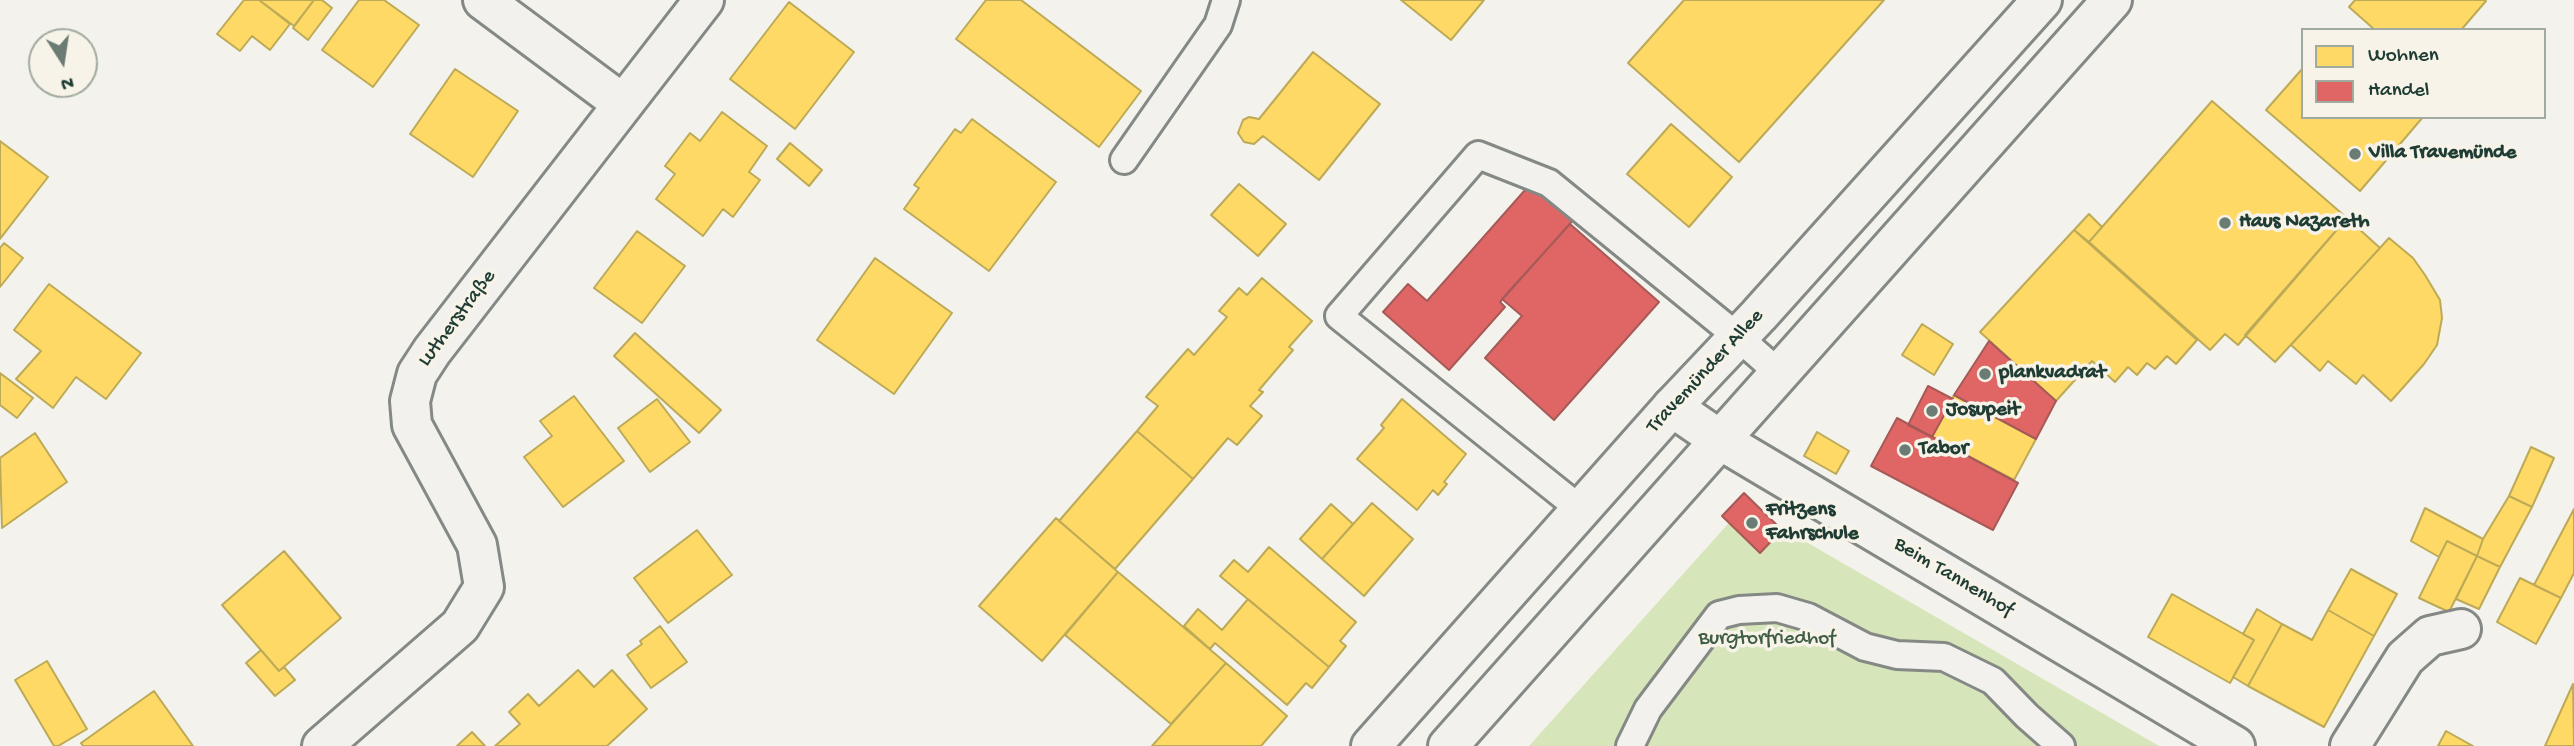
<!DOCTYPE html>
<html>
<head>
<meta charset="utf-8">
<style>
	body { margin:0 }
	#map { position:relative; width:2574px; height:746px; overflow:hidden; background:#f4f2ec; font-family:"Gochi Hand",sans-serif }
	canvas { display:block }
	.legend { position:absolute; left:2301px; top:28px; width:245px; height:91px; box-sizing:border-box; background:#f7f3e8; border:2px solid #a1aaa0; margin:0; padding:9px 12px; list-style:none; font-size:21px; color:#1f3d34 }
	.legend li { display:flex; align-items:center; gap:14px; height:35px }
	.legend b { width:35px; border:2px solid #a1aaa0 }
	.north { position:absolute; left:28px; top:28px; width:70px; height:70px; box-sizing:border-box; background:#f7f3e8; border:2px solid #a1aaa0; border-radius:50%; rotate:168deg; font-size:19px; font-weight:700; line-height:28px; text-align:center; color:#1f3d34 }
	.north::after { content:''; display:block; margin:auto; width:24px; height:32px; background:#6a7c74; clip-path:polygon(50% 0,100% 100%,50% 72%,0 100%) }
</style>
</head>
<body>
<div id="map">
<canvas width="2574" height="746"></canvas>
<ul class="legend">
<li><b style="height:19px;background:#ffd966"></b>Wohnen</li>
<li><b style="height:19px;background:#e06666"></b>Handel</li>
</ul>
<div class="north">N</div>
</div>
<script>
const context = document.querySelector('canvas').getContext('2d');
context.lineJoin = 'round';
function fill(path, color) {
  context.fillStyle = color;
  context.fill(path, 'evenodd');
}
function trace(path, color, width, dash) {
  context.strokeStyle = color;
  context.lineWidth = width;
  context.lineCap = dash ? 'butt' : 'round';
  context.setLineDash(dash || []);
  context.stroke(path);
}
function drawText(font, color, halo, rows, align = 'center') {
  context.font = font + ' "Gochi Hand",sans-serif';
  context.lineWidth = 7;
  context.setLineDash([]);
  context.textBaseline = 'middle';
  context.strokeStyle = halo;
  context.fillStyle = color;
  for (const [text, x, y, turn = 0] of rows) {
    context.save();
    context.translate(x, y);
    context.rotate((+turn || 0) * Math.PI / 180);
    context.textAlign = isNaN(turn) ? turn : align;
    if (halo) context.strokeText(text, 0, 0);
    context.fillText(text, 0, 0);
    context.restore();
  }
}
const green = new Path2D(`
	M 1744,506 L 2159,746 L 1529,746 Z`);
const homes = new Path2D(`
	M 244,0 L 259,0 L 290,24 L 270,50 L 252,36 L 240,51 L 217,34 Z
	M 259,0 L 314,0 L 294,26 Z
	M 314,0 L 322,0 L 332,8 L 308,40 L 293,28 Z
	M 359,0 L 384,0 L 419,25 L 373,87 L 322,50 Z
	M 986,0 L 1021,0 L 1141,91 L 1099,147 L 956,39 Z
	M 1401,0 L 1484,0 L 1451,40 Z
	M 1684,0 L 1884,0 L 1739,162 L 1628,63 Z
	M 2355,0 L 2485,0 L 2486,1 L 2461,30 L 2375,30 L 2349,7 Z
	M 789,2 L 854,52 L 795,129 L 730,79 Z
	M 1313,52 L 1380,104 L 1319,180 L 1263,136 L 1254,144 L 1244,142 L 1238,133 L 1243,120 L 1249,117 L 1259,119 Z
	M 2303,68 L 2303,117 L 2423,117 L 2360,191 L 2266,110 Z
	M 455,69 L 518,111 L 473,177 L 410,134 Z
	M 2212,101 L 2347,218 L 2238,345 L 2225,334 L 2210,350 L 2089,242 Z
	M 722,112 L 767,146 L 749,172 L 760,180 L 733,217 L 723,209 L 703,236 L 656,199 L 675,174 L 665,166 L 690,133 L 700,141 Z
	M 972,119 L 1056,182 L 989,271 L 904,209 L 919,188 L 914,185 L 955,129 L 961,133 Z
	M 1671,124 L 1732,177 L 1689,227 L 1627,174 Z
	M 0,141 L 48,177 L 0,239 Z
	M 790,143 L 822,170 L 809,186 L 777,159 Z
	M 1239,184 L 1286,224 L 1258,256 L 1211,215 Z
	M 2089,214 L 2102,227 L 2089,242 L 2074,230 Z
	M 2347,218 L 2380,248 L 2275,362 L 2245,335 Z
	M 2074,230 L 2197,340 L 2176,364 L 2167,356 L 2155,369 L 2147,363 L 2137,375 L 2128,367 L 2115,382 L 2092,361 L 2056,401 L 1980,332 Z
	M 637,231 L 685,266 L 642,323 L 594,288 Z
	M 2389,238 L 2413,258 L 2425,275 L 2440,300 L 2442,318 L 2437,345 L 2424,364 L 2391,401 L 2363,375 L 2356,384 L 2328,361 L 2320,371 L 2291,345 Z
	M 4,243 L 23,258 L 0,287 L 0,248 Z
	M 875,258 L 952,313 L 894,394 L 817,340 Z
	M 1262,278 L 1312,321 L 1289,347 L 1293,350 L 1259,390 L 1263,392 L 1250,406 L 1262,416 L 1237,445 L 1228,438 L 1193,479 L 1137,431 L 1158,406 L 1146,397 L 1188,349 L 1194,355 L 1227,317 L 1219,311 L 1239,288 L 1247,295 Z
	M 49,284 L 141,353 L 106,399 L 76,377 L 53,408 L 16,379 L 41,351 L 14,330 Z
	M 1922,324 L 1953,344 L 1934,375 L 1902,355 Z
	M 635,333 L 721,410 L 699,433 L 614,356 Z
	M 0,373 L 33,398 L 17,418 L 0,405 Z
	M 1954,395 L 2036,439 L 2014,480 L 1932,437 Z
	M 574,396 L 624,461 L 563,507 L 524,457 L 552,436 L 540,421 Z
	M 657,399 L 690,442 L 650,472 L 618,428 Z
	M 1402,399 L 1466,454 L 1444,482 L 1447,484 L 1438,495 L 1433,490 L 1417,510 L 1357,459 L 1384,428 L 1381,425 Z
	M 1137,431 L 1193,479 L 1115,569 L 1059,521 Z
	M 1817,432 L 1849,451 L 1836,474 L 1804,456 Z
	M 35,433 L 67,482 L 2,528 L 0,458 Z
	M 2531,447 L 2554,458 L 2532,507 L 2509,496 Z
	M 2509,496 L 2532,507 L 2500,567 L 2477,556 L 2483,539 Z
	M 1372,503 L 1413,539 L 1364,596 L 1322,559 Z
	M 1331,504 L 1353,524 L 1322,559 L 1300,539 Z
	M 2425,508 L 2483,539 L 2477,556 L 2447,541 L 2439,557 L 2411,541 Z
	M 2574,509 L 2574,573 L 2561,598 L 2534,585 Z
	M 1056,518 L 1118,572 L 1042,661 L 979,606 Z
	M 697,530 L 732,575 L 668,623 L 634,578 Z
	M 2447,541 L 2477,556 L 2449,612 L 2419,598 Z
	M 1269,547 L 1356,622 L 1340,641 L 1346,646 L 1329,667 L 1220,576 L 1234,560 L 1248,572 Z
	M 284,551 L 341,618 L 279,671 L 222,605 Z
	M 2477,556 L 2500,567 L 2479,609 L 2456,599 Z
	M 2351,569 L 2397,594 L 2374,636 L 2328,610 Z
	M 1118,572 L 1226,663 L 1171,724 L 1065,635 Z
	M 2520,578 L 2561,598 L 2536,644 L 2497,622 Z
	M 2172,594 L 2254,640 L 2230,683 L 2148,637 Z
	M 1248,599 L 1329,667 L 1312,688 L 1306,683 L 1287,705 L 1215,643 L 1210,649 L 1184,626 L 1198,609 L 1222,630 Z
	M 2257,609 L 2282,624 L 2248,686 L 2233,677 L 2254,640 L 2243,634 Z
	M 2328,610 L 2374,636 L 2324,727 L 2248,686 L 2282,624 L 2312,640 Z
	M 660,626 L 687,662 L 651,688 L 627,655 L 642,644 L 640,641 Z
	M 261,650 L 279,671 L 284,667 L 295,680 L 275,696 L 246,663 Z
	M 47,661 L 87,729 L 58,746 L 54,746 L 15,680 Z
	M 1226,663 L 1287,716 L 1261,746 L 1152,746 Z
	M 578,670 L 594,687 L 612,670 L 647,709 L 607,746 L 495,746 L 520,724 L 509,712 L 528,694 L 539,706 Z
	M 2573,684 L 2574,746 L 2545,746 Z
	M 154,691 L 193,746 L 83,746 L 81,743 Z
	M 2446,731 L 2473,746 L 2438,746 Z
	M 472,732 L 485,746 L 457,746 Z`);
const shops = new Path2D(`
	M 1533,181 L 1575,218 L 1500,302 L 1505,307 L 1449,370 L 1383,312 L 1408,284 L 1427,301 Z
	M 1570,224 L 1659,302 L 1554,420 L 1485,358 L 1522,316 L 1502,299 Z
	M 1989,341 L 2056,401 L 2036,439 L 1954,395 Z
	M 1928,386 L 1953,399 L 1932,437 L 1908,425 Z
	M 1897,418 L 2018,483 L 1993,530 L 1871,466 Z
	M 1744,493 L 1782,530 L 1760,553 L 1722,516 Z`);
const service = new Path2D(`
	M 1124,160 L 1218,25 L 1226,0
	M 1580,509 L 1339,316 L 1478,155 L 1549,183 L 1738,337 L 1780,374
	M 1630,746 L 1648,709 L 1719,615 L 1739,610 L 1777,608 L 1808,617 L 1865,647 L 1897,655 L 1944,657 L 1993,681 L 2027,716 L 2061,746`);
const minor = new Path2D(`
	M 483,0 L 623,104
	M 1672,407 L 1720,440 L 2235,746
	M 322,746 L 460,626 L 484,587 L 477,545 L 412,425 L 410,401 L 417,374 L 432,351 L 704,0
	M 2350,746 L 2405,658 L 2430,636 L 2461,629`);
const secondary = new Path2D(`
	M 1672,407 L 1759,315 L 2042,0
	M 1720,440 L 2112,0`);
const trunk = new Path2D(`
	M 1371,746 L 1672,407
	M 1448,746 L 1720,440`);
const markers = [
	[2355,154,7,"#6a7c74"],
	[2225,223,7,"#6a7c74"],
	[1985,374,7,"#6a7c74"],
	[1932,411,7,"#6a7c74"],
	[1905,450,7,"#6a7c74"],
	[1752,523,7,"#6a7c74"]
];
const poiNames = [
	["Villa Travemünde",2369,154],
	["Haus Nazareth",2239,223],
	["plankvadrat",1999,374],
	["Josupeit",1946,411],
	["Tabor",1919,450],
	["Fritzens",1766,511],
	["Fahrschule",1766,535]
];
const streetNames = [
	["Lutherstraße",458,319,-53],
	["Travemünder Allee",1706,372,-47],
	["Beim Tannenhof",1953,578,31]
];
const parkNames = [
	["Burgtorfriedhof",1767,640]
];
fill(green, '#d7e5ba');
fill(homes, '#ffd966');
trace(homes, '#bcaa57', 2);
fill(shops, '#e06666');
trace(shops, '#a65a57', 2);
trace(service, '#848985', 32);
trace(minor, '#848985', 44);
trace(secondary, '#848985', 44);
trace(trunk, '#848985', 44);
trace(service, '#f2f1ed', 26);
trace(minor, '#f2f1ed', 38);
trace(secondary, '#f2f1ed', 38);
trace(trunk, '#f2f1ed', 38);
for (const [x, y, r, color] of markers) {
  const dot = new Path2D();
  dot.arc(x, y, r, 0, 2 * Math.PI);
  context.fillStyle = color;
  context.fill(dot);
  trace(dot, '#f7f3e8', 2.5);
}
drawText('bold 21px', '#1f3d34', '#f7f3e8', poiNames, 'left');
drawText('21px', '#1f3d34', '#f7f3e8', streetNames);
drawText('21px', '#3f5c47', '#f7f3e8', parkNames);
</script>
</body>
</html>
